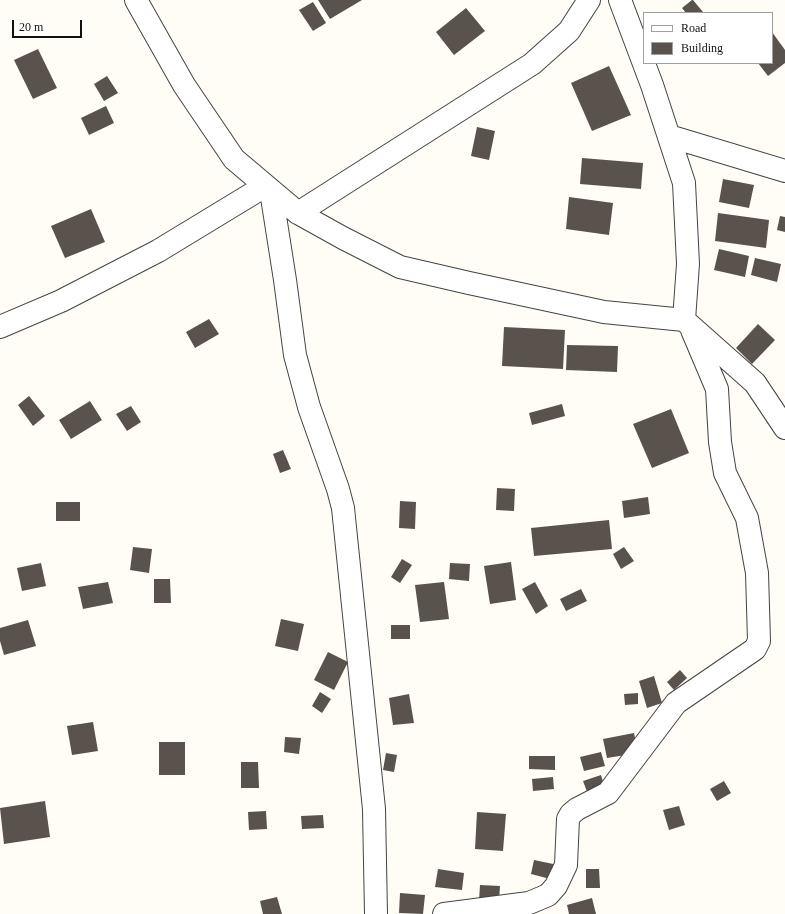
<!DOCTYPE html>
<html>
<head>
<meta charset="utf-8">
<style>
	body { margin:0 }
	#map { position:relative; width:785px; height:914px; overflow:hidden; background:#fffdf5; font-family:"Times New Roman",serif }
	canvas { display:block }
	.legend { position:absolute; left:643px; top:12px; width:130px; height:52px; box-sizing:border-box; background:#fff; border:1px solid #a0a0a0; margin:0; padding:5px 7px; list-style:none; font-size:12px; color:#111 }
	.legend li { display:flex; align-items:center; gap:8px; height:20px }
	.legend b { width:20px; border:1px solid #a0a0a0 }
	.scale { position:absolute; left:12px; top:20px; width:70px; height:18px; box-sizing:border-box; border:2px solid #111; border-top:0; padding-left:5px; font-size:12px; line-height:14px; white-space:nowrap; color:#111; -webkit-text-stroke:3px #fff; paint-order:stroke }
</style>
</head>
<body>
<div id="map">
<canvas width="785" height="914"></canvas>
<ul class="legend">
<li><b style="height:5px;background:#fff"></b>Road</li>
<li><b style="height:11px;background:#5a524d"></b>Building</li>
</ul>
<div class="scale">20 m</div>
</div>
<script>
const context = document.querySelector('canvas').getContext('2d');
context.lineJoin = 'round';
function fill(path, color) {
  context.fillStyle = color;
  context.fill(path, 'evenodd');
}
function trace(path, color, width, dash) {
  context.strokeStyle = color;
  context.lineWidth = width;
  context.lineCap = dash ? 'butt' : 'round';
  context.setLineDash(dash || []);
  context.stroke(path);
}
const building = new Path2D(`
	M 318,0 L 362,0 L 330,19 Z
	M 692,0 L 693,0 L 703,12 L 701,13 L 686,13 L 682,8 Z
	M 313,2 L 326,23 L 313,31 L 299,10 Z
	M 466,8 L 485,31 L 454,55 L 436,32 Z
	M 772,32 L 785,50 L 785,63 L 768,76 L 758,63 L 772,63 Z
	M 38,49 L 57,88 L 33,99 L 14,60 Z
	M 609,66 L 631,115 L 592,131 L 571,83 Z
	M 107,76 L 118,93 L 104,101 L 94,84 Z
	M 106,106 L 114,123 L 89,135 L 81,118 Z
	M 477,127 L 495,131 L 489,160 L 471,156 Z
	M 582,158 L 643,163 L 641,189 L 580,184 Z
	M 723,179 L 754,185 L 749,208 L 719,202 Z
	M 569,197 L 613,203 L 609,235 L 566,229 Z
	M 91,209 L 105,242 L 65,258 L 51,226 Z
	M 718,213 L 769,220 L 766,248 L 715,241 Z
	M 780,216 L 785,217 L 785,232 L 777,230 Z
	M 719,249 L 749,256 L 745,277 L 714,270 Z
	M 755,258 L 781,264 L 777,282 L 751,275 Z
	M 209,319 L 219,334 L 195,348 L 186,332 Z
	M 758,324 L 775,340 L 752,364 L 736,348 Z
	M 504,327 L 565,330 L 563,369 L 502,366 Z
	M 567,345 L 618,346 L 617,372 L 566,370 Z
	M 29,396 L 45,416 L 33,426 L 18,405 Z
	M 90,401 L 102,420 L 71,439 L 59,420 Z
	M 562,404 L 565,416 L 532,425 L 529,413 Z
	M 131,406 L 141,422 L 127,431 L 116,414 Z
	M 671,409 L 689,453 L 652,468 L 633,424 Z
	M 283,450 L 291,469 L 280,473 L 273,454 Z
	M 497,488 L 515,489 L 514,511 L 496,510 Z
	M 648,497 L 650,514 L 624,518 L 622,501 Z
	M 400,501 L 416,502 L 415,529 L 399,528 Z
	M 56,502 L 80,502 L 80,521 L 56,521 Z
	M 609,520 L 612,549 L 534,556 L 531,528 Z
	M 133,547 L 152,549 L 149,573 L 130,570 Z
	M 624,547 L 634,561 L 621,569 L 613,554 Z
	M 402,559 L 412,565 L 400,583 L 391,577 Z
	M 511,562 L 516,600 L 490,604 L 484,566 Z
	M 41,563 L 46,586 L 22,591 L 17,568 Z
	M 450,563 L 470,564 L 469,581 L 449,579 Z
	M 154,579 L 170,579 L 171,603 L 154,603 Z
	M 108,582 L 113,603 L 83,609 L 78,587 Z
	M 444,582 L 449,619 L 420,622 L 415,585 Z
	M 535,582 L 548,606 L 536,614 L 522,589 Z
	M 581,589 L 587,601 L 566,611 L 560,599 Z
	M 281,619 L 304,624 L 298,651 L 275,646 Z
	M 28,620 L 36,646 L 4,655 L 0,641 L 0,628 Z
	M 391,625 L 410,625 L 410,639 L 391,639 Z
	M 328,652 L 348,662 L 334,690 L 314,680 Z
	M 680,670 L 687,678 L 674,690 L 667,682 Z
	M 654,676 L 662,703 L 647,708 L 639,681 Z
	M 320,692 L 331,699 L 322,713 L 312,706 Z
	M 638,693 L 638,704 L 625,705 L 624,694 Z
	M 409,694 L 414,723 L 393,725 L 389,698 Z
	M 93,722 L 98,751 L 72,755 L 67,726 Z
	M 634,733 L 638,753 L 607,758 L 603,739 Z
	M 285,737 L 301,738 L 299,754 L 284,752 Z
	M 159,742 L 185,742 L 185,775 L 159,775 Z
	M 601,752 L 605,766 L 584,771 L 580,757 Z
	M 386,753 L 397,755 L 394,772 L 383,770 Z
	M 529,756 L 555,756 L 555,770 L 529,769 Z
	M 241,762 L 258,762 L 259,788 L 241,788 Z
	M 601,775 L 606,792 L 589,797 L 583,781 Z
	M 553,777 L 554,789 L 533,791 L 532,779 Z
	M 724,781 L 731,793 L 717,801 L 710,789 Z
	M 45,801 L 50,837 L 4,844 L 0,808 Z
	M 679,806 L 685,825 L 669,830 L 663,810 Z
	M 266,811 L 267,829 L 249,830 L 248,812 Z
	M 477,812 L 506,814 L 503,851 L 475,849 Z
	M 323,815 L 324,828 L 302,829 L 301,816 Z
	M 534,860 L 558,865 L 554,880 L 531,874 Z
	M 438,869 L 464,873 L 462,890 L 435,887 Z
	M 586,869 L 599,869 L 600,888 L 586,888 Z
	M 480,885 L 500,886 L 499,901 L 479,901 Z
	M 400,893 L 425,895 L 423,914 L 399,913 Z
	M 277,897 L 282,914 L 263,914 L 260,901 Z
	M 592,898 L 596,914 L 569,914 L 567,905 Z`);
const minor = new Path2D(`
	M 136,0 L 184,85 L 234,159 L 298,213 L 343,238 L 400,267 L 469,283 L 604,312 L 684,320 L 755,383 L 785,428
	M 620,0 L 652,85 L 684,183 L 688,264 L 684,320
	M 669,136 L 785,171
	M 271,191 L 285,280 L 295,355 L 309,407 L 338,489 L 343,508 L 374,809 L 376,914
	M 298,213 L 532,64 L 569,31 L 589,0
	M 0,327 L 61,301 L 158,251 L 265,186
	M 444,914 L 529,903 L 548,895 L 556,886 L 566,865 L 568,819 L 571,814 L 577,809 L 608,793 L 676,703 L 755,649 L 759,641 L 757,573 L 747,518 L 725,473 L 720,442 L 717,389 L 692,330`);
fill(building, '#5a524d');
trace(minor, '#444', 24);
trace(minor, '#fff', 22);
</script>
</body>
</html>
